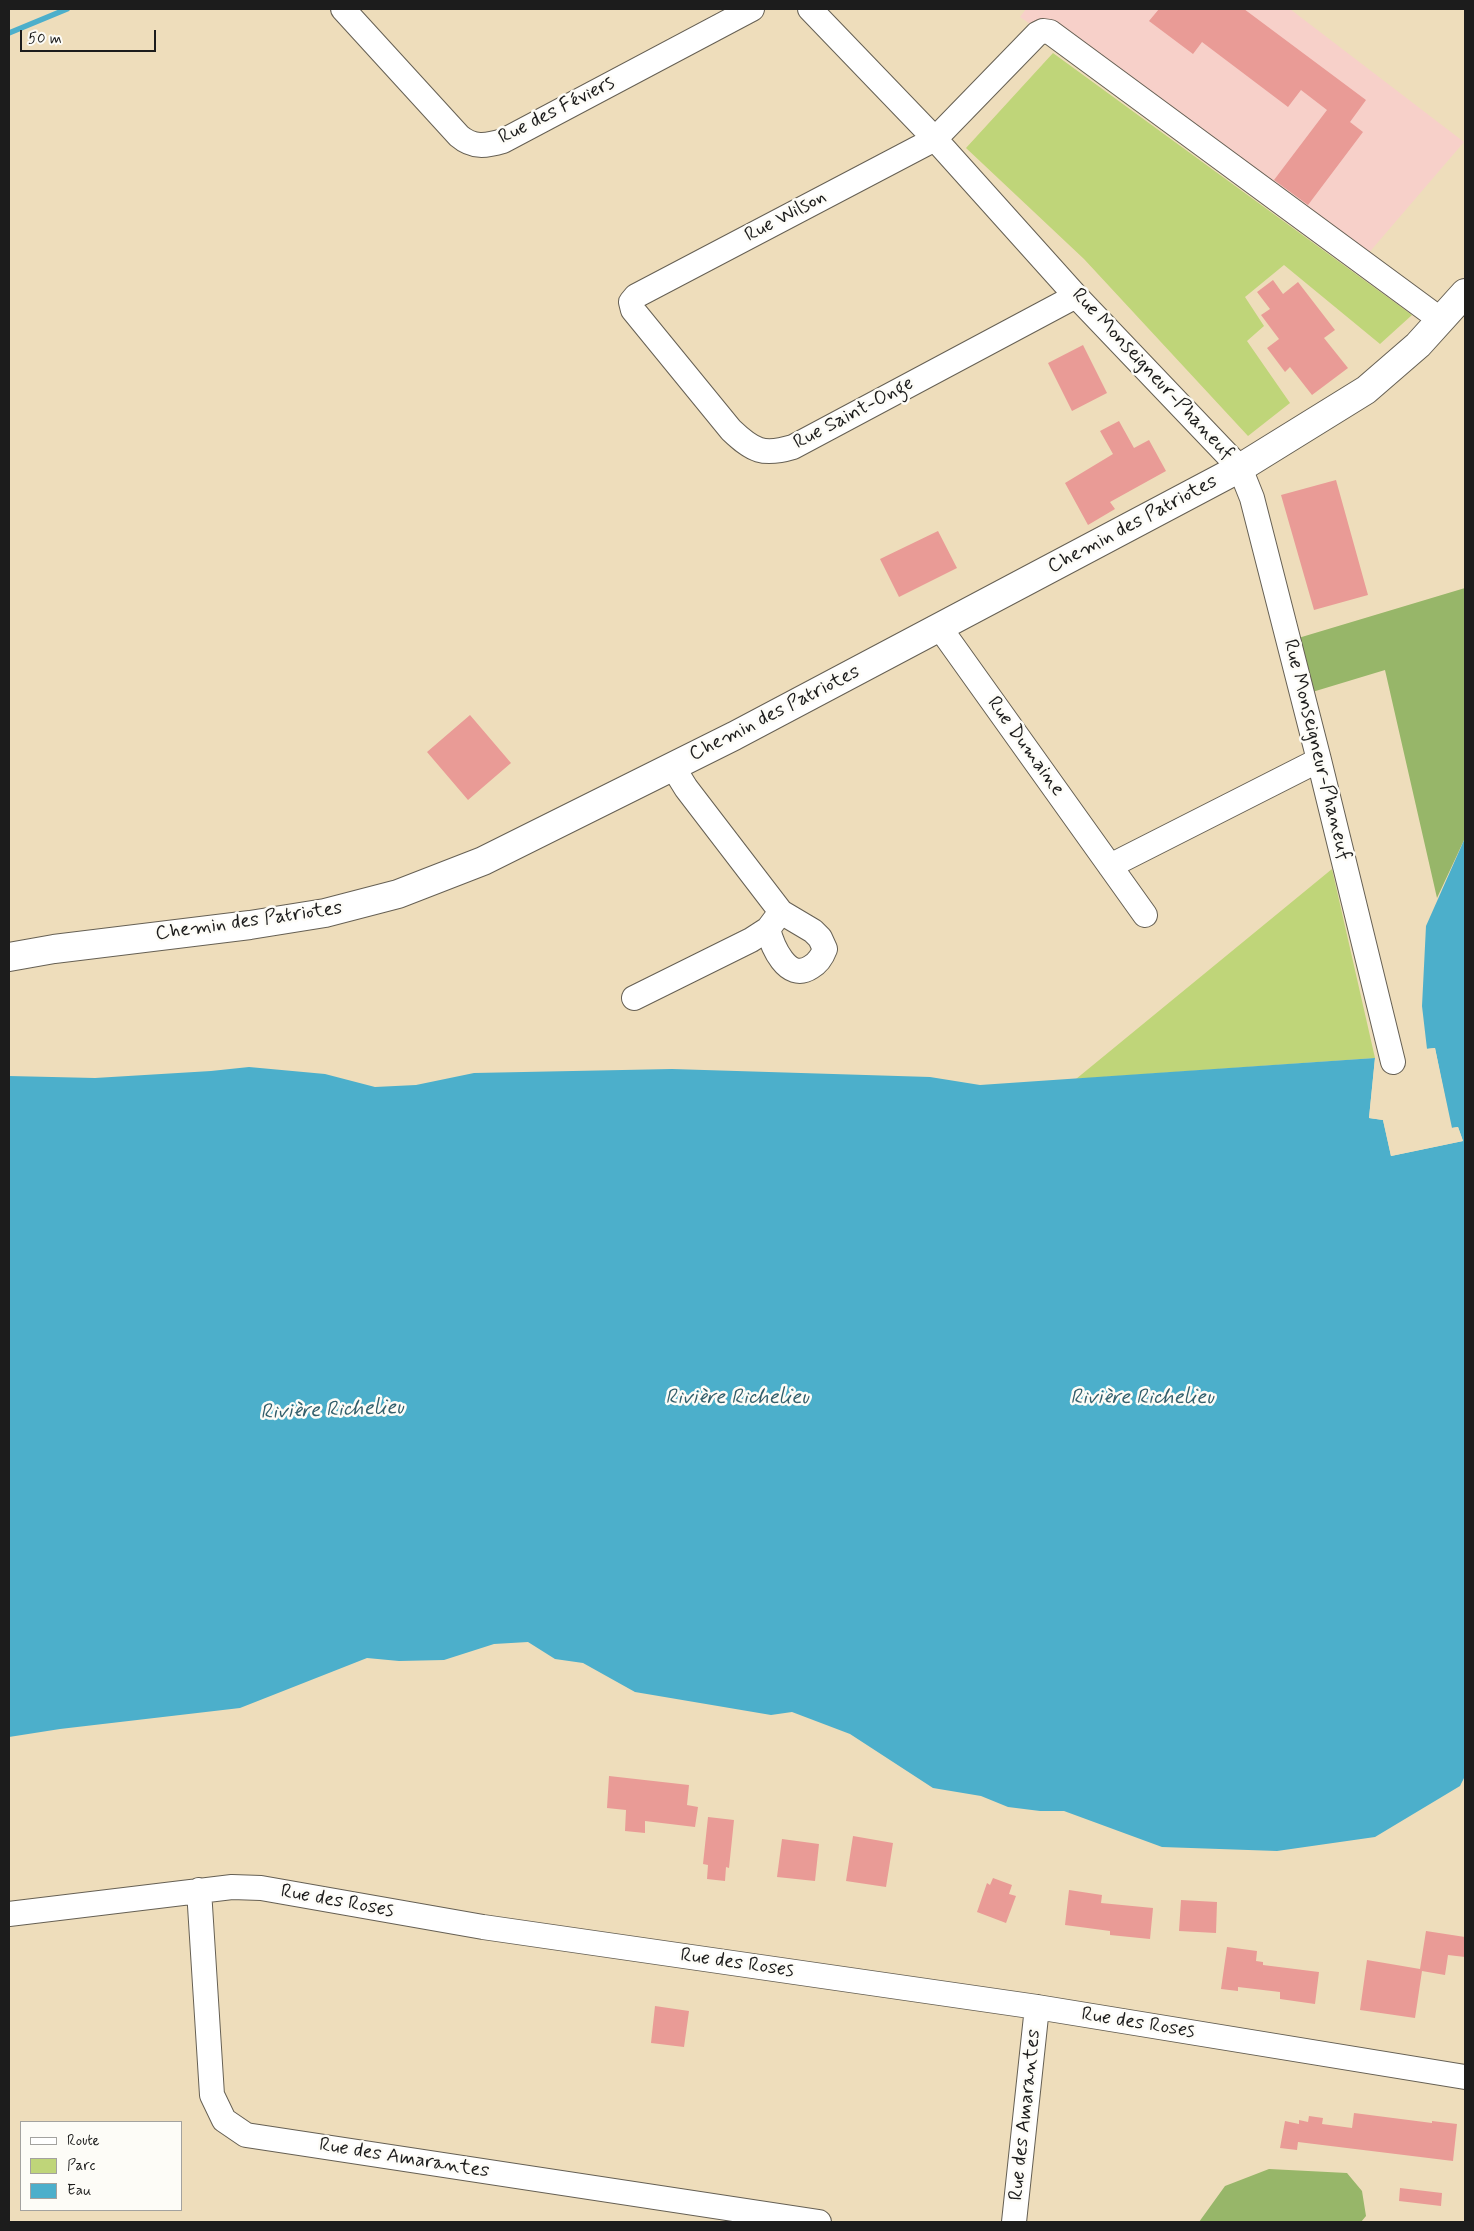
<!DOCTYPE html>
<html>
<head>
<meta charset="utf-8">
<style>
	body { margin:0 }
	#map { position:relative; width:1474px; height:2231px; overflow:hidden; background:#edb; font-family:Mynerve,sans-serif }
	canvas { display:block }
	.frame { position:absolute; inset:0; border:10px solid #1c1c1c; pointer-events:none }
	.legend { position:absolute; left:20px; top:2121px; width:162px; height:90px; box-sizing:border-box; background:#fdfcf7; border:1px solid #a3a29f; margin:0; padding:6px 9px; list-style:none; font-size:15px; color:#1c1c1c }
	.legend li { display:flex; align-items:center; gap:10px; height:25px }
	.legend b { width:25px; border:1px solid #a3a29f }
	.scale { position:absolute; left:20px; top:30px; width:136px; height:22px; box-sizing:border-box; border:2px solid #1c1c1c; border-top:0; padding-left:6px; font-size:15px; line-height:18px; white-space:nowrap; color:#1c1c1c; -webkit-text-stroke:4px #fdfcf7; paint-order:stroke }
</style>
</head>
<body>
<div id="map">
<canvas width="1474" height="2231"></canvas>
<div class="frame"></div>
<ul class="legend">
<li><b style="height:6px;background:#fff"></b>Route</li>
<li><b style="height:14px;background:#bfd579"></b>Parc</li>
<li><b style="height:14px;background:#4cafcb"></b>Eau</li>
</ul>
<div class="scale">50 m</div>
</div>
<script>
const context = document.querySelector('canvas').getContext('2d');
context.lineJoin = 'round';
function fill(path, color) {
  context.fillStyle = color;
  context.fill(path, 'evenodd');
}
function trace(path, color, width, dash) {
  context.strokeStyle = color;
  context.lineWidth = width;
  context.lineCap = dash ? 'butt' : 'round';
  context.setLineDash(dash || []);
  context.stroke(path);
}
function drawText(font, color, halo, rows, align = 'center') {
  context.font = font + ' Mynerve,sans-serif';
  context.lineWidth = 5;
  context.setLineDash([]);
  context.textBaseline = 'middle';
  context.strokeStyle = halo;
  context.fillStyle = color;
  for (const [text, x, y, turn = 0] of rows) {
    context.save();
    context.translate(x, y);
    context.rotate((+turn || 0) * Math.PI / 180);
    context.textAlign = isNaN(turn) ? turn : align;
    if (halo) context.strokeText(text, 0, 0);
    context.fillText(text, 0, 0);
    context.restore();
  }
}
const built = new Path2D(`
	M 1026,9 L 1290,9 L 1464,142 L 1367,255 L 1020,17 Z`);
const green = new Path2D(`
	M 1053,53 L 1412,315 L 1380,344 L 1284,265 L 1245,297 L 1264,326 L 1247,341 L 1290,403 L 1248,436 L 1084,259 L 966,148 Z
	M 1332,869 L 1375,1058 L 1076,1079 Z`);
const forest = new Path2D(`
	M 1465,588 L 1465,838 L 1437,898 L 1385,670 L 1309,693 L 1295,639 Z
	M 1269,2169 L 1347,2173 L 1362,2191 L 1366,2216 L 1361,2222 L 1199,2222 L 1225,2186 Z`);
const water = new Path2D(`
	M 1465,838 L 1465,1776 L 1460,1786 L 1375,1837 L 1277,1851 L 1162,1847 L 1064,1811 L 1040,1811 L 1008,1807 L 981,1796 L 933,1788 L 850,1734 L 792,1712 L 771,1715 L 635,1692 L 583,1663 L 555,1659 L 528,1642 L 494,1644 L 444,1660 L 399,1661 L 367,1658 L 240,1708 L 60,1729 L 9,1737 L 9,1076 L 95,1078 L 211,1071 L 249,1067 L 325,1074 L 375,1087 L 416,1085 L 474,1073 L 672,1069 L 930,1077 L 980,1085 L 1375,1058 L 1369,1118 L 1383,1120 L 1391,1156 L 1463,1141 L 1458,1127 L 1452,1128 L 1435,1048 L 1427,1049 L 1422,1006 L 1426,926 Z`);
const pier = new Path2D(`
	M 1435,1048 L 1451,1128 L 1458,1127 L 1463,1141 L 1391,1156 L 1383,1120 L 1369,1118 L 1375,1058 L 1377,1057 L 1372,1116 L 1386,1118 L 1393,1153 L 1460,1139 L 1456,1130 L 1449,1129 L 1433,1051 L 1427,1051 L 1425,1049 Z`);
const stream = new Path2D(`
	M 9,33 L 67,9`);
const building = new Path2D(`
	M 1159,9 L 1244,9 L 1366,100 L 1350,122 L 1363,132 L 1308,205 L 1274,180 L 1327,110 L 1301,90 L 1288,107 L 1202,42 L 1193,54 L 1149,21 Z
	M 1273,280 L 1283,294 L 1298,282 L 1335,330 L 1324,338 L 1348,368 L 1312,395 L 1290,367 L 1285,372 L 1267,348 L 1279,339 L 1261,315 L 1270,309 L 1257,292 Z
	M 1083,345 L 1107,393 L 1072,411 L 1048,363 Z
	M 1119,421 L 1134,448 L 1149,440 L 1166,471 L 1110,502 L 1115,509 L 1088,525 L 1065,483 L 1113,454 L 1100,431 Z
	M 1336,480 L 1368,595 L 1314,610 L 1281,495 Z
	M 938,531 L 957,568 L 899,597 L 880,559 Z
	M 470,715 L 511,763 L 468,800 L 427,752 Z
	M 609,1776 L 689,1785 L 687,1805 L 698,1807 L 695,1827 L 645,1821 L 645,1833 L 625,1831 L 626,1810 L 607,1808 Z
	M 708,1817 L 734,1820 L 729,1868 L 726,1867 L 725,1881 L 707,1879 L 708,1865 L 703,1864 Z
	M 853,1836 L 893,1843 L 886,1887 L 846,1881 Z
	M 782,1839 L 819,1844 L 815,1881 L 777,1877 Z
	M 993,1878 L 1012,1885 L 1009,1894 L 1016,1896 L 1006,1923 L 977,1912 L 987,1883 L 990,1885 Z
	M 1069,1890 L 1102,1895 L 1101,1903 L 1153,1908 L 1150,1939 L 1110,1935 L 1110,1931 L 1065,1925 Z
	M 1181,1900 L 1217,1902 L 1216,1933 L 1179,1931 Z
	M 1426,1931 L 1465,1937 L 1465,1957 L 1448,1955 L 1445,1975 L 1422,1971 L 1415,2018 L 1360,2010 L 1367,1960 L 1420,1969 Z
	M 1227,1947 L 1257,1951 L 1256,1961 L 1263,1962 L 1263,1965 L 1319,1972 L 1315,2004 L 1280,1999 L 1280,1992 L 1238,1987 L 1238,1991 L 1221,1989 Z
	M 655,2006 L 689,2011 L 684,2047 L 651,2043 Z
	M 1354,2113 L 1432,2123 L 1432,2121 L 1457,2124 L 1453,2161 L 1298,2142 L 1297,2150 L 1280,2148 L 1285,2121 L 1299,2124 L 1299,2120 L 1308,2122 L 1309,2116 L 1323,2118 L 1322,2124 L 1352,2128 Z
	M 1400,2188 L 1442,2193 L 1441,2206 L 1399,2201 Z`);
const minor = new Path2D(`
	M 343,9 L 459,136 C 473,148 486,146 503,141 L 752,9
	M 810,9 L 935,139 L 1076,296 L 1240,468 L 1252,498 L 1319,760 L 1393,1062
	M 1076,296 L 793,447 C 763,456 753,451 731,430 L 633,310 L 631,302 L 636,296 L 935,139 L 1037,34 L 1043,31 L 1050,32 L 1441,320
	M 940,628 L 1145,915
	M 673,767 L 686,788 L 781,912 L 813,931 L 820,938 L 825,949 C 822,957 818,963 811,967 C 787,983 772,945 768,929
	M 1110,866 L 1319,760
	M 634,998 L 751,940 L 768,929 L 777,917
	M 199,1890 L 212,2095 L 224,2120 L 246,2135 L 819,2222
	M 9,1914 L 232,1887 L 261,1888 L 483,1927 L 1037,2007 L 1465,2077
	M 1014,2222 L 1037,2007`);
const major = new Path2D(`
	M 9,957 L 54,949 L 250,925 L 325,913 L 398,894 L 483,861 L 734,736 L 1240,468 L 1366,390 L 1418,345 L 1465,293`);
const streetNames = [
	["Rue des Féviers",557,111,-27],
	["Rue Wilson",786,217,-28],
	["Rue Monseigneur-Phaneuf",1152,375,47],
	["Rue Saint-Onge",854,414,-28],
	["Chemin des Patriotes",1133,525,-28],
	["Chemin des Patriotes",775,714,-27],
	["Rue Dumaine",1025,747,54],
	["Rue Monseigneur-Phaneuf",1316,750,76],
	["Chemin des Patriotes",249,922,-8],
	["Rue des Roses",337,1902,10],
	["Rue des Roses",737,1964,8],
	["Rue des Roses",1138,2024,9],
	["Rue des Amarantes",1026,2115,-84],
	["Rue des Amarantes",404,2159,9]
];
const waterNames = [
	["Rivière Richelieu",737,1399],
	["Rivière Richelieu",1142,1399],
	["Rivière Richelieu",332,1411,-2]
];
fill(built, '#f7d0c9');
fill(green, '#bfd579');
fill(forest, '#97b669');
fill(water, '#4cafcb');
fill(pier, '#edb');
trace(stream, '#4cafcb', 5.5);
fill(building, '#e99b96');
trace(minor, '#666054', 26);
trace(major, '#666054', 30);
trace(minor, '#fff', 24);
trace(major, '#fff', 28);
drawText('20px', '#1c1c1c', '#fdfcf7', streetNames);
drawText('italic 21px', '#325e6b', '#fdfcf7', waterNames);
</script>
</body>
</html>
